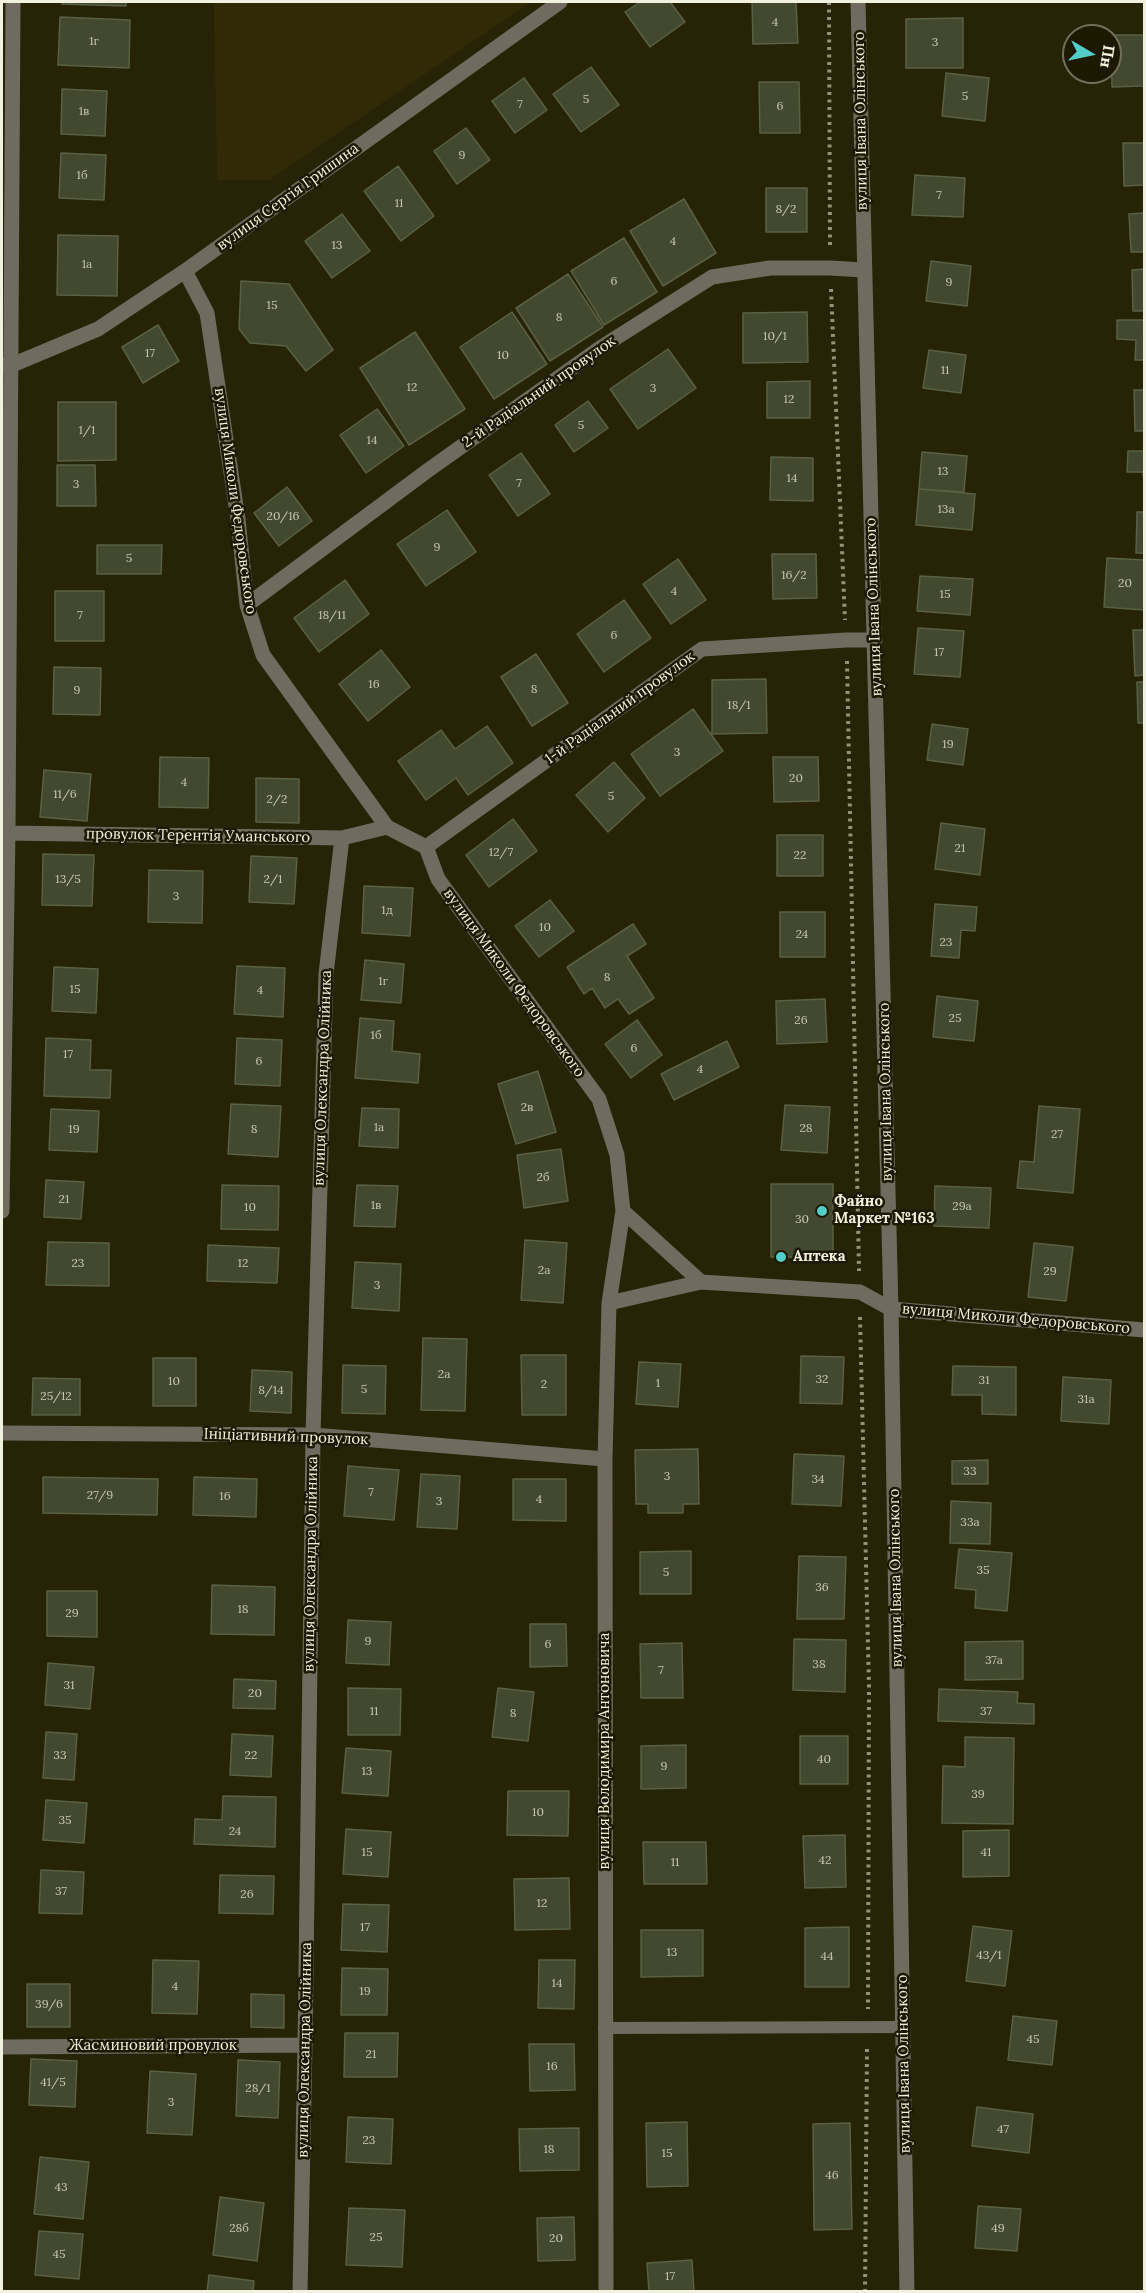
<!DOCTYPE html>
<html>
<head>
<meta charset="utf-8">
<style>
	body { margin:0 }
	#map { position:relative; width:1146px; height:2293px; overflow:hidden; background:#262307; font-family:Lora,serif }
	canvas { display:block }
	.frame { position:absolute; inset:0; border:3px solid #f2f1e0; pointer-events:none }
	.north { position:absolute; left:1062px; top:24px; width:60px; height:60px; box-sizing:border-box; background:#1d1900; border:2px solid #726f5a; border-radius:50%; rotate:99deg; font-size:16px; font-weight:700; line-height:24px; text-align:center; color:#f2f1e0 }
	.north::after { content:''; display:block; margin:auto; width:21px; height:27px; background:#53cdca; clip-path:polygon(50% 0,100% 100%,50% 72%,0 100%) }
</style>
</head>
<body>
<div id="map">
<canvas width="1146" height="2293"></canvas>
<div class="frame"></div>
<div class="north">Пн</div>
</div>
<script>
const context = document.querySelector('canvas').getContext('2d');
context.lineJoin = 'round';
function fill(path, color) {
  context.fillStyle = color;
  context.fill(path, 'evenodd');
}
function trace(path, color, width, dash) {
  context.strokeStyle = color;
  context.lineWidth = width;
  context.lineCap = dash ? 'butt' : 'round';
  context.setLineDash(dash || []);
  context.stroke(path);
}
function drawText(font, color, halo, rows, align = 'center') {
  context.font = font + ' Lora,serif';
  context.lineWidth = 5;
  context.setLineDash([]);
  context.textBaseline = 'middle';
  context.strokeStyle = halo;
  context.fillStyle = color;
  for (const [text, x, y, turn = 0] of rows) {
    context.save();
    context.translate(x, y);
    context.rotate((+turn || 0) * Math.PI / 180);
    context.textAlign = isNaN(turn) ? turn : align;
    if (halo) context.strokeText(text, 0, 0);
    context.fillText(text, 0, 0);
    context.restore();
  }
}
const built = new Path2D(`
	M 214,2 L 531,2 L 269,180 L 217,180 Z`);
const building = new Path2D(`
	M 63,2 L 126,2 L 126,6 L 62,4 Z
	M 640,2 L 670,2 L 685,22 L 650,47 L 625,12 Z
	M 752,2 L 796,2 L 798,43 L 753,44 Z
	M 60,17 L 130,20 L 129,68 L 58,65 Z
	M 963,18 L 963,68 L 906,68 L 906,19 Z
	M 1111,35 L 1144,35 L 1144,86 L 1112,87 Z
	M 591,67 L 619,105 L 581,132 L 553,94 Z
	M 946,73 L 989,78 L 985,121 L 942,116 Z
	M 524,78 L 547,110 L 515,133 L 492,101 Z
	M 759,82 L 799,82 L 800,133 L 760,133 Z
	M 62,89 L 107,91 L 105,136 L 61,134 Z
	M 466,128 L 490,160 L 457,184 L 434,151 Z
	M 1123,143 L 1144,143 L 1144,185 L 1124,186 Z
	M 61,153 L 106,155 L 104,200 L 59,198 Z
	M 398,166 L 434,216 L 401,241 L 364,191 Z
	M 915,175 L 965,178 L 963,217 L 912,215 Z
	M 766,188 L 807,188 L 807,232 L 766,232 Z
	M 684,199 L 716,253 L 663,286 L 630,231 Z
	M 1144,213 L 1144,252 L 1131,252 L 1129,214 Z
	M 342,214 L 370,251 L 332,278 L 305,241 Z
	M 58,235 L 118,236 L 117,296 L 57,295 Z
	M 624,238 L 657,292 L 604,325 L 571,271 Z
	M 931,261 L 971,266 L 967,306 L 926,301 Z
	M 1144,269 L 1144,311 L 1133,311 L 1132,270 Z
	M 568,274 L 603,327 L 550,361 L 516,308 Z
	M 241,281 L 289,284 L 333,350 L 306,371 L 286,346 L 250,343 L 239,329 Z
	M 512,312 L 547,364 L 494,399 L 460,347 Z
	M 807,312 L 808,362 L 743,363 L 743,313 Z
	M 1117,320 L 1144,320 L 1144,360 L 1135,360 L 1136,340 L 1117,339 Z
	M 158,325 L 179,361 L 143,383 L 122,347 Z
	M 415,332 L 465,409 L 409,445 L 360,368 Z
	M 668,349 L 696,388 L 638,429 L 610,389 Z
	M 929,350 L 966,355 L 961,393 L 923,388 Z
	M 810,381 L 810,418 L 767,418 L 767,382 Z
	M 1134,390 L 1144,390 L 1144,431 L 1135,431 Z
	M 588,401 L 608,428 L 574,452 L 555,425 Z
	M 58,402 L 116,402 L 116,460 L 58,461 Z
	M 377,409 L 404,446 L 366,473 L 340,435 Z
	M 1128,451 L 1144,451 L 1144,483 L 1143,472 L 1127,472 Z
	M 922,452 L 967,456 L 964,492 L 919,489 Z
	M 521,453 L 550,494 L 518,516 L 489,475 Z
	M 771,457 L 813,458 L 813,501 L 770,500 Z
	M 57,465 L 95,465 L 96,506 L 57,506 Z
	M 287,487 L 312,521 L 279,546 L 254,513 Z
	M 919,489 L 975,494 L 972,530 L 916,525 Z
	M 447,510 L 476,552 L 426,586 L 397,544 Z
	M 1137,512 L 1144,512 L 1144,553 L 1136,553 Z
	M 97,545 L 162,545 L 161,574 L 97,574 Z
	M 772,554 L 816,554 L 817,598 L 773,599 Z
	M 1107,558 L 1144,560 L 1144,610 L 1104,607 Z
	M 678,559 L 706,600 L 671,624 L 643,584 Z
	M 920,576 L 973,579 L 970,615 L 917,611 Z
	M 345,580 L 369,614 L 319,652 L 294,618 Z
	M 55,591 L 104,591 L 104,641 L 55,641 Z
	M 624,600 L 651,638 L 604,672 L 577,634 Z
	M 918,628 L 964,631 L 960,677 L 914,674 Z
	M 1133,630 L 1144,630 L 1144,675 L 1135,676 Z
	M 381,650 L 410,687 L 368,721 L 339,684 Z
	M 536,654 L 568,703 L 532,726 L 501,677 Z
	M 54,667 L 101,668 L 100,715 L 53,714 Z
	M 766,679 L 767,733 L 712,734 L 712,680 Z
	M 1137,682 L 1144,682 L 1144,723 L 1138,723 Z
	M 693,709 L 723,751 L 660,796 L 631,754 Z
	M 932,724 L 968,729 L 963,765 L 927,760 Z
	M 487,726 L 513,763 L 468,795 L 456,778 L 426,800 L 398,761 L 441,730 L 455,749 Z
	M 160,757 L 209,758 L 208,808 L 159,807 Z
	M 773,757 L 818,757 L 819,801 L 774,802 Z
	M 614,762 L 645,798 L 608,832 L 576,795 Z
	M 44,770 L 91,774 L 87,821 L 40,817 Z
	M 256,778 L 299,779 L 299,823 L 256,822 Z
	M 513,819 L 537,851 L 489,887 L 466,855 Z
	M 941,823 L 985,829 L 980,875 L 935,869 Z
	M 777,835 L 823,835 L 823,876 L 777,876 Z
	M 43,854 L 94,855 L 92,906 L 42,905 Z
	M 251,856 L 297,858 L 294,904 L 249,902 Z
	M 149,870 L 203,871 L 202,923 L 148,922 Z
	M 364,886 L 413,888 L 410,936 L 362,933 Z
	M 550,900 L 574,931 L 539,957 L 515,926 Z
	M 935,904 L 977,907 L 975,931 L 961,930 L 959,958 L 931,956 Z
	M 780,912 L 825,912 L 825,957 L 780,957 Z
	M 633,924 L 646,944 L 627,956 L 654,998 L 629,1014 L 618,999 L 605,1008 L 592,988 L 584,994 L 567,967 Z
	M 365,960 L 404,964 L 401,1003 L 361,1000 Z
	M 237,966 L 285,968 L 283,1017 L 234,1014 Z
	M 54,967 L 98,969 L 96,1013 L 52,1011 Z
	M 937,996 L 978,1001 L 974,1041 L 933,1037 Z
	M 825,999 L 827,1042 L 777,1044 L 776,1001 Z
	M 360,1018 L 394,1021 L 392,1051 L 420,1054 L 418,1083 L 355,1078 Z
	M 637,1020 L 662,1055 L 631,1078 L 605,1044 Z
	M 46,1038 L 91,1040 L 90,1070 L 111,1070 L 110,1098 L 44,1096 Z
	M 237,1038 L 282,1040 L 280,1086 L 235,1084 Z
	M 727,1041 L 739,1067 L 674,1100 L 661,1074 Z
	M 538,1071 L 556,1132 L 516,1144 L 498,1084 Z
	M 231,1104 L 281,1106 L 278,1157 L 228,1154 Z
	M 785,1105 L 830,1107 L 827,1153 L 781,1150 Z
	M 1039,1106 L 1080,1109 L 1073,1193 L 1017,1188 L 1020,1161 L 1034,1162 Z
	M 362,1108 L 399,1109 L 398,1148 L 359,1146 Z
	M 51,1109 L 99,1111 L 97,1152 L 49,1150 Z
	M 561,1149 L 568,1201 L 524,1208 L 517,1155 Z
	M 46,1180 L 84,1182 L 81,1219 L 44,1217 Z
	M 771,1184 L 833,1184 L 833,1257 L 771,1257 Z
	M 222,1185 L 279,1186 L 278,1230 L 221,1229 Z
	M 357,1185 L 398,1186 L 395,1227 L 354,1226 Z
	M 935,1186 L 991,1188 L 989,1228 L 934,1226 Z
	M 525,1240 L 567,1243 L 563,1303 L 521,1300 Z
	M 48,1242 L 109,1243 L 109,1286 L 46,1285 Z
	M 1034,1243 L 1073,1247 L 1066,1301 L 1028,1297 Z
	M 208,1245 L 279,1248 L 277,1283 L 207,1281 Z
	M 355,1262 L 401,1264 L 399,1311 L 352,1308 Z
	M 423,1338 L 467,1339 L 465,1411 L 421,1410 Z
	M 521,1355 L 566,1355 L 566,1415 L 522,1415 Z
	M 801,1356 L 844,1357 L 842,1404 L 800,1403 Z
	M 153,1358 L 196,1358 L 196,1406 L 153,1406 Z
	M 639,1362 L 681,1364 L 678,1407 L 636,1404 Z
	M 343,1365 L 386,1366 L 385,1414 L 342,1413 Z
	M 953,1366 L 1016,1367 L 1016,1415 L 982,1414 L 982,1395 L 952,1395 Z
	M 252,1370 L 292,1372 L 291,1413 L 250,1411 Z
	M 1063,1377 L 1111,1380 L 1109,1424 L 1061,1421 Z
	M 33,1378 L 80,1379 L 80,1415 L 32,1415 Z
	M 698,1449 L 699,1504 L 683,1504 L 683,1513 L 648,1513 L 648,1504 L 636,1504 L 635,1450 Z
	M 794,1454 L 844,1456 L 841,1506 L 792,1504 Z
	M 988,1460 L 988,1484 L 952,1484 L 952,1461 Z
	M 348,1466 L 399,1470 L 394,1520 L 344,1516 Z
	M 421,1474 L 460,1476 L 457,1529 L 417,1527 Z
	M 43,1477 L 158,1479 L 157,1515 L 43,1513 Z
	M 194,1477 L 257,1479 L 256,1517 L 193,1515 Z
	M 513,1479 L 566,1479 L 566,1521 L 513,1520 Z
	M 951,1501 L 991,1503 L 990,1544 L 950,1543 Z
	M 959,1549 L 1012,1553 L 1007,1611 L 975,1608 L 976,1590 L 955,1588 Z
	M 691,1551 L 691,1594 L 640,1594 L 640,1552 Z
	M 799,1556 L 846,1557 L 844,1619 L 797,1619 Z
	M 212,1585 L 275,1587 L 274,1635 L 211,1634 Z
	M 47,1591 L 97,1591 L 97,1637 L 47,1636 Z
	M 348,1620 L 391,1622 L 389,1665 L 346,1663 Z
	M 530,1624 L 566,1624 L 567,1666 L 530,1667 Z
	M 794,1639 L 846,1640 L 845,1692 L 793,1690 Z
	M 1023,1641 L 1023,1679 L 965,1680 L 965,1642 Z
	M 682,1643 L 683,1698 L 641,1698 L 640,1644 Z
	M 48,1663 L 94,1667 L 90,1709 L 45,1705 Z
	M 234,1679 L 276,1681 L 275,1709 L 233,1708 Z
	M 348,1688 L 401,1689 L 400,1735 L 348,1735 Z
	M 498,1688 L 534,1692 L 528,1741 L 492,1737 Z
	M 939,1689 L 1018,1692 L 1017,1703 L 1034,1704 L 1034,1724 L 938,1721 Z
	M 46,1732 L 77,1734 L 74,1780 L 43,1778 Z
	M 232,1734 L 273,1736 L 271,1777 L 230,1775 Z
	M 800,1736 L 848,1736 L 848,1784 L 800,1784 Z
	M 965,1737 L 1014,1738 L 1013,1824 L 942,1823 L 943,1766 L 965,1767 Z
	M 686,1745 L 686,1788 L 641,1789 L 641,1746 Z
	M 346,1748 L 391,1751 L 388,1796 L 342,1793 Z
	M 508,1791 L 569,1791 L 568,1836 L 507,1835 Z
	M 223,1796 L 276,1797 L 275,1847 L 194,1844 L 195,1819 L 222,1820 Z
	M 46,1800 L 87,1803 L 84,1843 L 43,1840 Z
	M 346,1829 L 391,1832 L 388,1877 L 343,1874 Z
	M 1009,1830 L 1009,1876 L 963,1877 L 963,1831 Z
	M 845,1835 L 846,1887 L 805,1888 L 803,1836 Z
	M 643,1842 L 706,1842 L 707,1884 L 644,1884 Z
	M 41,1870 L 84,1872 L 82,1914 L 39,1913 Z
	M 220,1875 L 274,1876 L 273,1914 L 219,1913 Z
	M 569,1878 L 570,1929 L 515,1930 L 514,1879 Z
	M 343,1904 L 389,1905 L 387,1952 L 341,1950 Z
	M 973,1926 L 1012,1931 L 1005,1986 L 966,1981 Z
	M 849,1927 L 849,1987 L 805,1987 L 805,1928 Z
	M 641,1930 L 703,1930 L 703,1976 L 641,1977 Z
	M 153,1960 L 199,1961 L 197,2014 L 152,2013 Z
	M 539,1960 L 575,1960 L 574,2009 L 538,2008 Z
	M 342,1968 L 388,1969 L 387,2015 L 341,2015 Z
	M 27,1984 L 70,1984 L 70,2027 L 27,2027 Z
	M 251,1994 L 284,1995 L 284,2028 L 251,2027 Z
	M 1013,2016 L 1057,2021 L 1052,2065 L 1008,2060 Z
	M 345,2033 L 398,2033 L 397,2077 L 344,2077 Z
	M 529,2044 L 574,2044 L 575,2090 L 530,2091 Z
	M 31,2059 L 77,2061 L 75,2107 L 29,2105 Z
	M 238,2060 L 280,2062 L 278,2118 L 236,2116 Z
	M 150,2071 L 196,2074 L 192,2135 L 147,2133 Z
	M 977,2107 L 1033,2114 L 1029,2153 L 972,2146 Z
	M 348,2117 L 393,2119 L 391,2164 L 346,2162 Z
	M 687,2122 L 688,2186 L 647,2187 L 646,2123 Z
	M 850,2123 L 852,2229 L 814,2230 L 813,2124 Z
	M 579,2128 L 579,2170 L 520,2171 L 519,2129 Z
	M 40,2157 L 89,2162 L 83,2219 L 34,2214 Z
	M 220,2197 L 264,2203 L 257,2261 L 213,2255 Z
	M 978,2206 L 1021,2209 L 1017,2251 L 975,2248 Z
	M 349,2208 L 405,2210 L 402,2267 L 346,2265 Z
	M 574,2217 L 575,2260 L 538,2261 L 537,2218 Z
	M 39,2231 L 83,2234 L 79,2279 L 35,2275 Z
	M 692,2260 L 694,2292 L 649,2292 L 647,2263 Z
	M 209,2275 L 254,2281 L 253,2292 L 207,2292 Z`);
const path = new Path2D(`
	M 829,2 L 830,248
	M 831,289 L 845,620
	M 847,661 L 859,1271
	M 860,1317 L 869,1687 L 868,2009
	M 865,2292 L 867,2046`);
const service = new Path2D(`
	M 604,2028 L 904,2027`);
const minor = new Path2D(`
	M 185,271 L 207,313 L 238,519 L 247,605 L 263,655 L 387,827 L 426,847 L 438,879 L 599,1099 L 617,1155 L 623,1211 L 609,1303 L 605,1459 L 606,2292
	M 2,365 L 12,365 L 98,329 L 185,271 L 560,2
	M 247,605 L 427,471 L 600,348 L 712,277 L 770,268 L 830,268 L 864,270
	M 8,833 L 342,838 L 387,827
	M 426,847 L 702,649 L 846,640 L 875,640
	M 2,1211 L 8,833 L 13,2
	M 623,1211 L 701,1282
	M 609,1303 L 701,1282 L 860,1292 L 891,1309 L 1144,1330
	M 2,1433 L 313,1435 L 605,1459
	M 2,2047 L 305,2045
	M 300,2292 L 305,2045 L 313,1435 L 326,974 L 342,838`);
const tertiary = new Path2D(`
	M 858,2 L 891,1309 L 907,2292`);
const markers = [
	[822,1211,6,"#53cdca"],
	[781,1257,6,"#53cdca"]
];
const numberNames = [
	["4",775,23],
	["1г",94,42],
	["3",935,43],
	["5",965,97],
	["5",586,100],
	["7",520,105],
	["6",780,107],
	["1в",84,112],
	["9",462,156],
	["1б",82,176],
	["7",939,196],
	["11",399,204],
	["8/2",786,210],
	["4",673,242],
	["13",337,246],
	["1а",87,265],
	["6",614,282],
	["9",949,283],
	["15",272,306],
	["8",559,318],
	["10/1",775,337],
	["17",150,354],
	["10",503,356],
	["11",945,371],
	["12",412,388],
	["3",653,389],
	["12",789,400],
	["5",581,426],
	["1/1",87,431],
	["14",372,441],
	["13",943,472],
	["14",792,479],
	["7",519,484],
	["3",76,485],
	["13а",946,510],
	["20/16",283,517],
	["9",437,548],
	["5",129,559],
	["16/2",794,576],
	["20",1125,584],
	["4",674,592],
	["15",945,595],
	["7",80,616],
	["18/11",332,616],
	["6",614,636],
	["17",939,653],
	["16",374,685],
	["8",534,690],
	["9",77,691],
	["18/1",739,706],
	["19",948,745],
	["3",677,753],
	["20",796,779],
	["4",184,783],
	["11/6",65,795],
	["5",611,797],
	["2/2",277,800],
	["21",960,849],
	["12/7",501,853],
	["22",800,856],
	["13/5",68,880],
	["2/1",273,880],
	["3",176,897],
	["1д",387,911],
	["10",545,928],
	["24",802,935],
	["23",946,943],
	["8",607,978],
	["1г",383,982],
	["15",75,990],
	["4",260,991],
	["25",955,1019],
	["26",801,1021],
	["1б",376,1036],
	["6",634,1049],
	["17",68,1055],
	["6",259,1062],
	["4",700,1070],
	["2в",527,1108],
	["1а",379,1128],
	["28",806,1129],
	["19",74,1130],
	["8",254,1130],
	["27",1057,1135],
	["2б",543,1178],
	["21",64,1200],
	["1в",376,1206],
	["29а",962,1207],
	["10",250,1208],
	["30",802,1220],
	["23",78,1264],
	["12",243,1264],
	["2а",544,1271],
	["29",1050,1272],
	["3",377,1286],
	["2а",444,1375],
	["32",822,1380],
	["31",984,1381],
	["10",174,1382],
	["1",658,1384],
	["2",544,1385],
	["5",364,1390],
	["8/14",271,1391],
	["25/12",56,1397],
	["31а",1086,1400],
	["33",970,1472],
	["3",667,1477],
	["34",818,1480],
	["7",371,1493],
	["27/9",100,1496],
	["16",225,1497],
	["4",539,1500],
	["3",439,1502],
	["33а",970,1523],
	["35",983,1571],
	["5",666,1573],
	["36",822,1588],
	["18",243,1610],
	["29",72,1614],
	["9",368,1642],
	["6",548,1645],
	["37а",994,1661],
	["38",819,1665],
	["7",661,1671],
	["31",69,1686],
	["20",255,1694],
	["11",374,1712],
	["37",986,1712],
	["8",513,1714],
	["33",60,1756],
	["22",251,1756],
	["40",824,1760],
	["9",664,1767],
	["13",367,1772],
	["39",978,1795],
	["10",538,1813],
	["35",65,1821],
	["24",235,1832],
	["15",367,1853],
	["41",986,1853],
	["42",825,1861],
	["11",675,1863],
	["37",61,1892],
	["26",247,1895],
	["12",542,1904],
	["17",365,1928],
	["13",672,1953],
	["43/1",989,1956],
	["44",827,1957],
	["14",557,1984],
	["4",175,1987],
	["19",365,1992],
	["39/6",49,2005],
	["45",1033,2040],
	["21",371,2055],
	["16",552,2067],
	["41/5",53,2083],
	["28/1",258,2089],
	["3",171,2103],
	["47",1003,2130],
	["23",369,2141],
	["18",549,2150],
	["15",667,2154],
	["46",832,2176],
	["43",61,2188],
	["28б",239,2229],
	["49",998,2229],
	["25",376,2238],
	["20",556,2239],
	["45",59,2255],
	["17",670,2277]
];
const streetNames = [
	["вулиця Івана Олінського",861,121,-91],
	["вулиця Сергія Гришина",288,197,-36],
	["2-й Радіальний провулок",539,392,-35],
	["вулиця Миколи Федоровського",235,501,82],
	["вулиця Івана Олінського",874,607,-92],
	["1-й Радіальний провулок",620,708,-36],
	["провулок Терентія Уманського",198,836,1],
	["вулиця Миколи Федоровського",514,983,54],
	["вулиця Олександра Олійника",323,1078,-88],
	["вулиця Івана Олінського",886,1092,-91],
	["вулиця Миколи Федоровського",1016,1319,5],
	["Ініціативний провулок",286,1437,2],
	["вулиця Олександра Олійника",311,1564,-89],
	["вулиця Івана Олінського",896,1578,-91],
	["вулиця Володимира Антоновича",605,1751,-90],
	["Жасминовий провулок",153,2046],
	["вулиця Олександра Олійника",305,2050,-89],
	["вулиця Івана Олінського",904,2064,-91]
];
const poiNames = [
	["Файно",834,1202],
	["Маркет №163",834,1219],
	["Аптека",793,1257]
];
fill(built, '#302b06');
fill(building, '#42492e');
trace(building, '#596044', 1.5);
trace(path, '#94927c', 4, [3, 4.5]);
trace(service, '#716b5f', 12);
trace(minor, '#716b5f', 15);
trace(tertiary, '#716b5f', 15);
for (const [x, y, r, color] of markers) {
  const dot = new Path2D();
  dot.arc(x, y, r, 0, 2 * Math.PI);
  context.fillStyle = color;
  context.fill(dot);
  trace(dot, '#1d1900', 2);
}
drawText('12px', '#c6c7b4', null, numberNames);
drawText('15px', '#f2f1e0', '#1d1900', streetNames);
drawText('bold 15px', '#f2f1e0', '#1d1900', poiNames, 'left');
</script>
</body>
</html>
